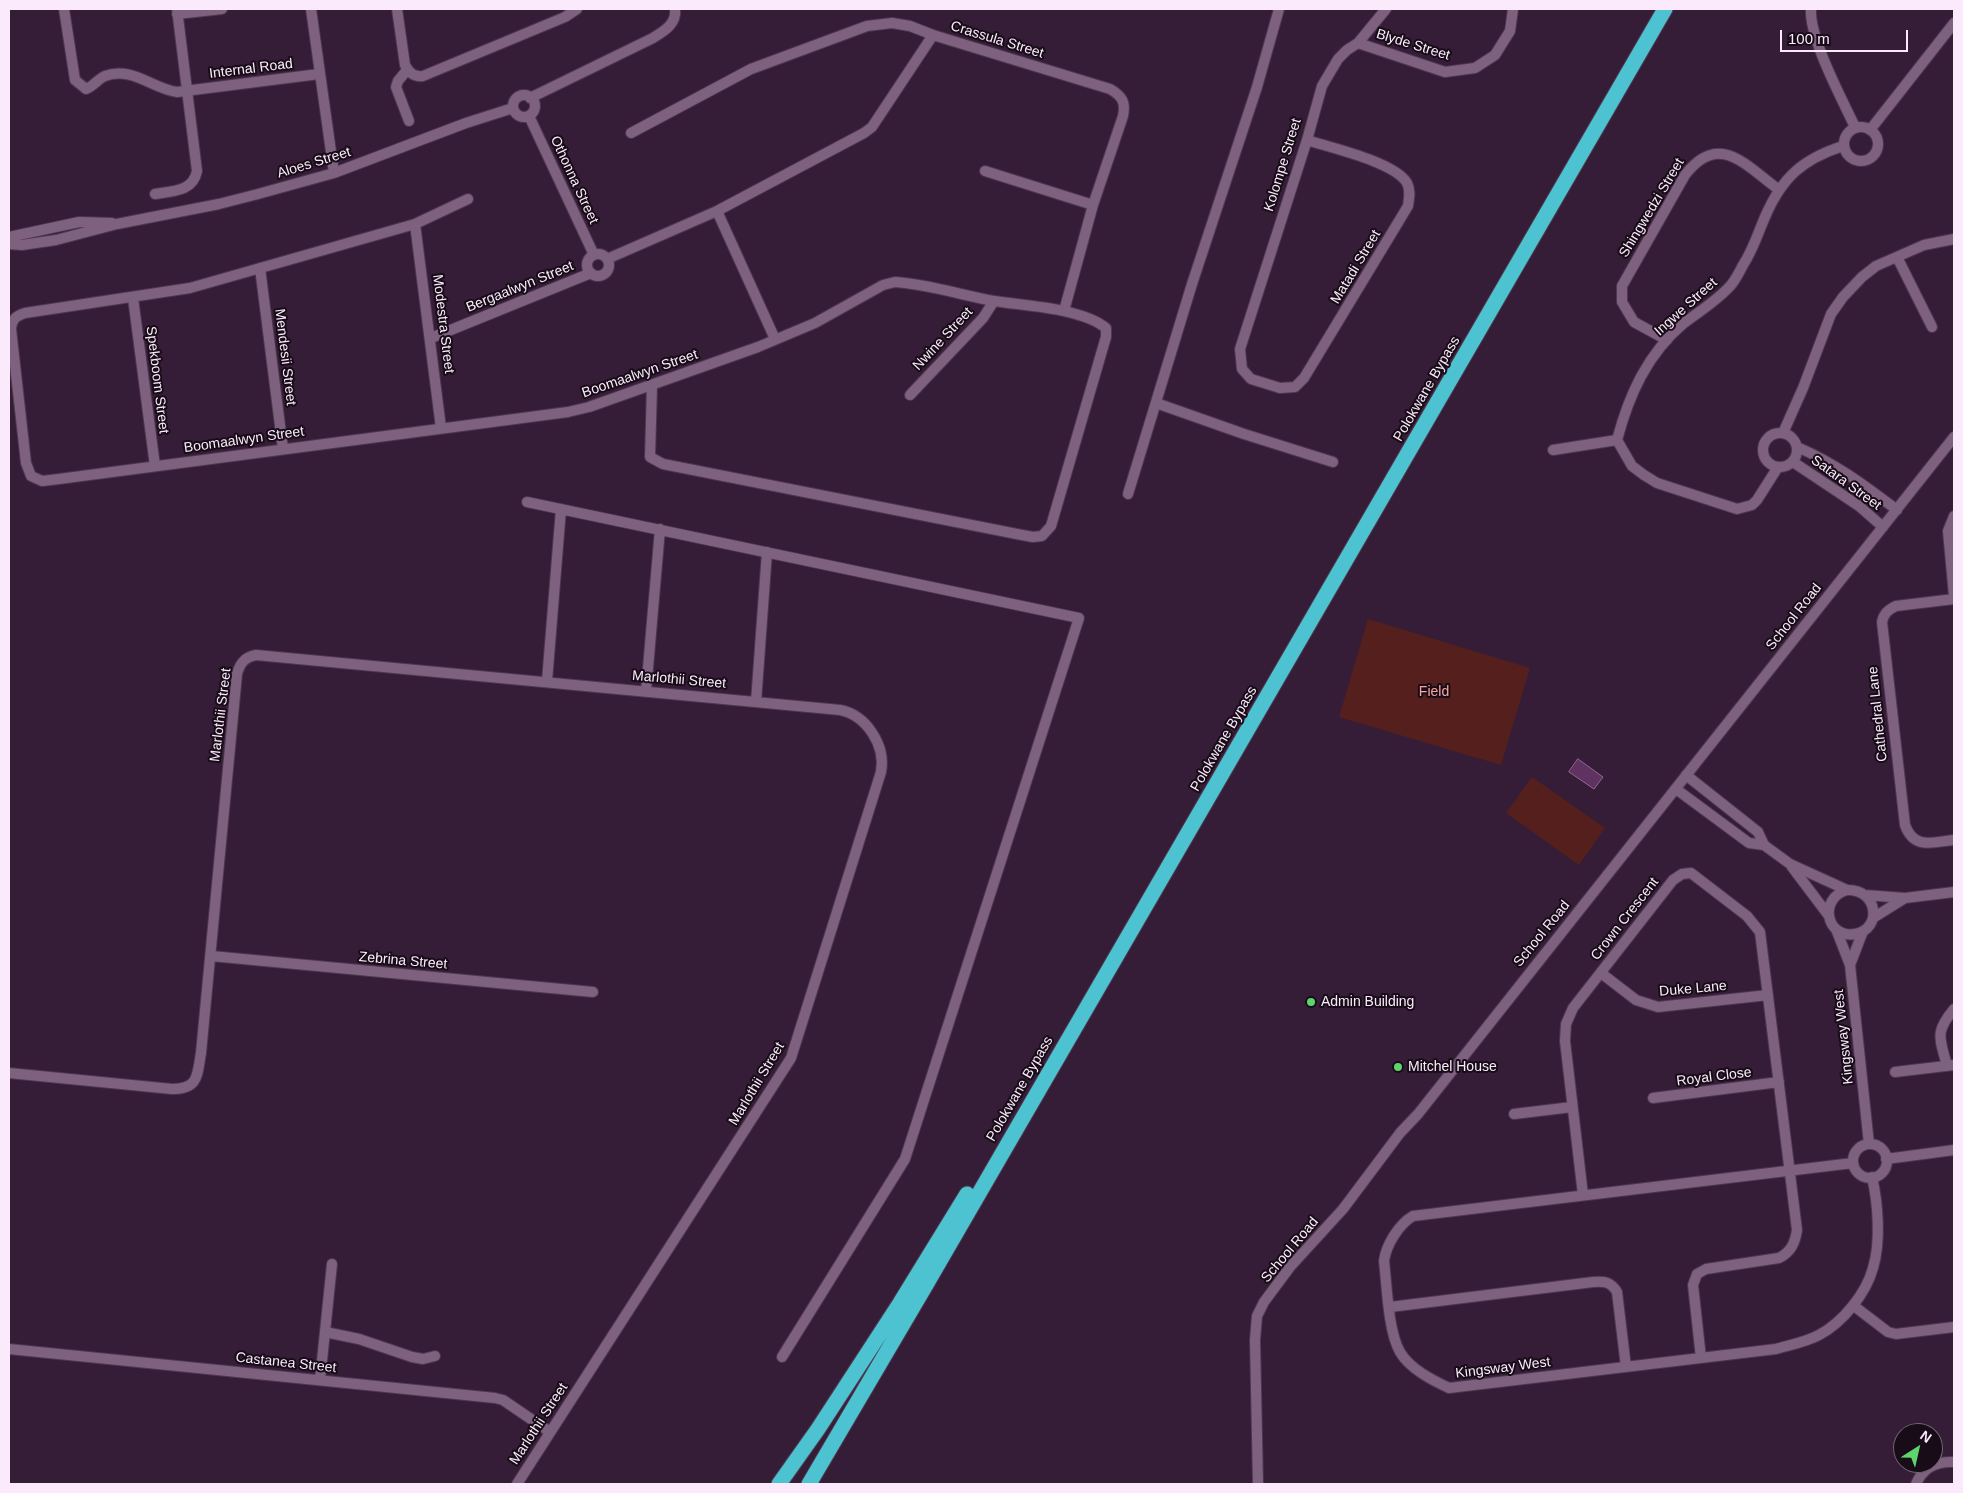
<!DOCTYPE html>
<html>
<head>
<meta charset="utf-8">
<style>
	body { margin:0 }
	#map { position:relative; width:1963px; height:1493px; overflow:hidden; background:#361d37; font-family:Helvetica,sans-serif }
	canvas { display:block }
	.frame { position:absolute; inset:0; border:10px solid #fbeafb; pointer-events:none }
	.north { position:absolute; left:1893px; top:1423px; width:50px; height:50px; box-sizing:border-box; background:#170c17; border:1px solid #726572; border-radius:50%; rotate:35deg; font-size:14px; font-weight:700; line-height:20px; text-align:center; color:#fbeafb }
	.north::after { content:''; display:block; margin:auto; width:18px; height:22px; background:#5ed56c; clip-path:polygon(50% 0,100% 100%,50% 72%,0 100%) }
	.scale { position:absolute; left:1780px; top:30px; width:128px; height:22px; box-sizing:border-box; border:2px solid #fbeafb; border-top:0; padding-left:6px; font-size:15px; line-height:18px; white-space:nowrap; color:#fbeafb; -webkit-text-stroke:4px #170c17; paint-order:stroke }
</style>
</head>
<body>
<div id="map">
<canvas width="1963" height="1493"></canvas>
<div class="frame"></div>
<div class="north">N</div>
<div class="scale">100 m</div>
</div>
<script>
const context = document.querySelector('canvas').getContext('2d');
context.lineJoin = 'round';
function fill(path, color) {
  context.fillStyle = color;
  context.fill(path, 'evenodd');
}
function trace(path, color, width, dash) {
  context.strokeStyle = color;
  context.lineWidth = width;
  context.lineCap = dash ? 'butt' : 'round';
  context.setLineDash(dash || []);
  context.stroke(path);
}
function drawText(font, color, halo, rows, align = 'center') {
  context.font = font + ' Helvetica,sans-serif';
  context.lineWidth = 4;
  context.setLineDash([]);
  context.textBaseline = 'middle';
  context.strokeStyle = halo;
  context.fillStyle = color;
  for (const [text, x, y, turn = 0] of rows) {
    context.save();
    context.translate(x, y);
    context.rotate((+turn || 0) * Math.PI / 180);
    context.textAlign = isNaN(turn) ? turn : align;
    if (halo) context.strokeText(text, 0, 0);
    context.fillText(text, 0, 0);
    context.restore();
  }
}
const green = new Path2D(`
	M 1368,619 L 1530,668 L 1501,765 L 1339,717 Z
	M 1532,777 L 1605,828 L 1579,865 L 1506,813 Z`);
const water = new Path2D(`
	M 1578,759 L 1603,777 L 1594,789 L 1569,772 Z`);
const minor = new Path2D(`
	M 64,9 L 75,80 L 86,89 C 94,86 98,79 105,76 C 132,66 153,89 177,92 L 319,74
	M 311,9 L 334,173
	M 397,9 L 405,65 C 409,73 414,77 423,76 L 565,17 L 577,9
	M 1811,9 C 1809,38 1842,99 1855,127
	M 177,14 L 222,9
	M 1358,43 L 1445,72 L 1475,68 L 1495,55 L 1510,31 L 1513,9
	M 407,70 L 398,81 L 396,87 L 409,121
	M513 106a11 11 0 1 1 22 0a11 11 0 1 1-22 0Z
	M 530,98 L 653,38 C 664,31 677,24 675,9
	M 529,116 L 594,255
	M1844 144a17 17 0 1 1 34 0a17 17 0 1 1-34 0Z
	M 1870,130 L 1954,23
	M 631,133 L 751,69 L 867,26 L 892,23 L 910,26 L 933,35 L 1110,89 C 1122,96 1126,102 1123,116 L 1093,205 L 1064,311
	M 1307,140 C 1331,148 1395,162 1407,183 C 1411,191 1409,198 1408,206 L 1304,378 L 1295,387 L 1280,388 L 1251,379 L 1242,369 L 1240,349 L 1307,140 L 1322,86 L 1338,59 L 1347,50 L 1358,43 L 1386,9
	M 985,171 L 1093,205
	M 155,194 C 172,191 193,192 197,171 L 177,9
	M 468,199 L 415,224 L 190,288 L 25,313 C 16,316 12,319 11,329 L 26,463 L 31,476 L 42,481 L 59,479 L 568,412 L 589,407 L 758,347 L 815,323 L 883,285 L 895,282 C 928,284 961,295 994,301 C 1025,306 1082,308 1106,328 L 1106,337 L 1051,526 L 1042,536 L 1033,537 L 1022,535 L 663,464 L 650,457 L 652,385
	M 717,211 L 775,339
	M 415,224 L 441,428
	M 9,237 L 79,222 L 112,223
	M 9,244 L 22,245 L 56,240 L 117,224 L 219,204 L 258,194 L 334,173 L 466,123 L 513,108
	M587 265a11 11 0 1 1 22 0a11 11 0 1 1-22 0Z
	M 1897,257 L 1932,327
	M 607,259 L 717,211 L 864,133 L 872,127 L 933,35
	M 260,268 L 283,449
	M 133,298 L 155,466
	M 431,338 L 591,273
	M 1667,340 L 1634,322 L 1622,302 L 1622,286 L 1685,175 C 1719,131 1745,165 1778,189
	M 910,395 L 983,318 L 994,301
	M 1156,403 L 1244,434 L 1333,462
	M1763 450a17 17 0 1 1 34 0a17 17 0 1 1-34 0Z
	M 1783,433 L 1803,388 L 1831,314 L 1843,297 L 1862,277 L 1876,266 L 1924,245 L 1954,239
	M 1797,447 C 1835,463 1865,486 1897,510
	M 1553,450 L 1617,440
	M 1793,462 L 1859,506 L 1883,527
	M 1778,467 L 1757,500 L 1752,505 L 1737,509 L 1657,483 L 1644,475 L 1632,466 L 1617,440 C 1629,395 1647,354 1684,323 C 1700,311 1718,300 1731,285 C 1736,279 1740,271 1743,265 C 1753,250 1758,233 1765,217 C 1782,177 1803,159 1843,146
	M 1128,494 L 1192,284 L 1257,87 L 1279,9
	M 527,502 L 1079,618 L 905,1159 L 782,1357
	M 1954,516 L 1948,531 L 1954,596
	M 1954,599 L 1896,606 C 1888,610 1884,613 1882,622 L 1905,825 C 1914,850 1932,842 1954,840
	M 547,681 L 561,509
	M 646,691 L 660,529
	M 756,702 L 767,552
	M 1686,775 L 1758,832 L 1764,845 L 1790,864 L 1847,890 C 1878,889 1883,929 1855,934 C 1826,939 1818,898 1847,890
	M 1676,789 L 1749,843 L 1764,845
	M 1792,867 L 1829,916
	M 1865,895 L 1905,898 L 1954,892
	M 1873,918 L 1905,898
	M 1836,929 L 1850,965 L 1869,1144
	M 211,956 L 593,992
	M 1850,965 L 1863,931
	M 1601,973 L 1636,1000 L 1658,1007 L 1768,995
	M 1947,1066 C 1940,1038 1934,1033 1954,1009
	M 1895,1072 L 1954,1065
	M 9,1073 L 172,1089 C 199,1089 197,1075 201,1053 L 237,674 C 240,663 245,657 256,655 L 840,710 C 866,715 886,745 881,772 L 791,1058 L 517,1484
	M 1653,1098 L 1779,1082
	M 1514,1114 L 1572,1107
	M1853 1161a17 17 0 1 1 34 0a17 17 0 1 1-34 0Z
	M 1886,1159 L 1954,1150
	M 1853,1163 L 1413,1216 C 1399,1224 1386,1245 1384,1261 C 1387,1286 1388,1331 1400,1352 C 1410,1369 1432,1380 1449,1388 L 1776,1349 C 1790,1345 1806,1342 1819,1335 C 1842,1323 1866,1294 1873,1268 C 1881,1242 1878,1203 1872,1177
	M 1583,1195 L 1565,1041 L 1566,1024 L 1573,1008 L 1673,880 L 1682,874 L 1691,873 L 1747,916 L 1760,932 L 1797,1230 C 1795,1243 1791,1252 1779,1258 L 1706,1269 L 1697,1274 L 1693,1285 L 1701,1358
	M 1854,1306 L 1888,1332 L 1896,1334 L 1954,1327
	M 1390,1307 L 1593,1282 C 1605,1281 1611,1282 1617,1292 L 1626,1367
	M 325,1332 L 359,1339 L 412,1357 L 423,1359 L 435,1356
	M 9,1349 L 495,1398 L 503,1400 L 550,1432
	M 320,1380 L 332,1264
	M 1258,1484 L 1255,1340 L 1257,1316 L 1264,1302 L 1290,1267 L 1343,1209 L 1400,1133 L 1418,1114 L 1954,437
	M 1916,1484 C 1923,1467 1937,1461 1954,1462`);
const motorway = new Path2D(`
	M 779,1484 L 818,1429 L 900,1303 L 967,1194
	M 809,1484 L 926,1285 L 1665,9`);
const markers = [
	[1311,1002,5,"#5ed56c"],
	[1398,1067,5,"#5ed56c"]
];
const streetNames = [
	["Crassula Street",997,40,17],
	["Blyde Street",1413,45,17],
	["Internal Road",251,69,-7],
	["Aloes Street",314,163,-17],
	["Kolompe Street",1283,165,-73],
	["Othonna Street",574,180,65],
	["Shingwedzi Street",1652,208,-59],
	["Matadi Street",1356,267,-59],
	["Bergaalwyn Street",520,287,-22],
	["Ingwe Street",1686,307,-42],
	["Modestra Street",443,324,83],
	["Nwine Street",943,339,-47],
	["Mendesii Street",285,357,83],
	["Boomaalwyn Street",640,374,-19],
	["Spekboom Street",157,380,83],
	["Polokwane Bypass",1427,389,-60],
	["Boomaalwyn Street",244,440,-8],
	["Satara Street",1846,483,36],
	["School Road",1794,617,-52],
	["Marlothii Street",679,680,5],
	["Cathedral Lane",1878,714,-96],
	["Marlothii Street",221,715,-83],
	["Polokwane Bypass",1224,739,-60],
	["Crown Crescent",1625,919,-52],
	["School Road",1542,934,-51],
	["Zebrina Street",403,961,5],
	["Duke Lane",1693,989,-5],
	["Kingsway West",1844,1037,-96],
	["Royal Close",1714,1077,-7],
	["Marlothii Street",757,1084,-59],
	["Polokwane Bypass",1020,1089,-60],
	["School Road",1290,1250,-50],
	["Castanea Street",286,1363,6],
	["Kingsway West",1503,1368,-7],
	["Marlothii Street",539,1424,-57]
];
const parkNames = [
	["Field",1434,692]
];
const poiNames = [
	["Admin Building",1321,1002],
	["Mitchel House",1408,1067]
];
fill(green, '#541f1c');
fill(water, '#603262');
trace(water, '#8e6990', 1);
trace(minor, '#4d384f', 12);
trace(motorway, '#4d384f', 17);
trace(minor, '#7e617f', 10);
trace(motorway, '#4dc2d0', 15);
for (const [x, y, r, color] of markers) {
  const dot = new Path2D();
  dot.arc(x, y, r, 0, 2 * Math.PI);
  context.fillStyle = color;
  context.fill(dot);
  trace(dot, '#170c17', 2);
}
drawText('14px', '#fbeafb', '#170c17', streetNames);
drawText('14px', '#faa69e', '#170c17', parkNames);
drawText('14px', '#fbeafb', '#170c17', poiNames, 'left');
</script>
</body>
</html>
